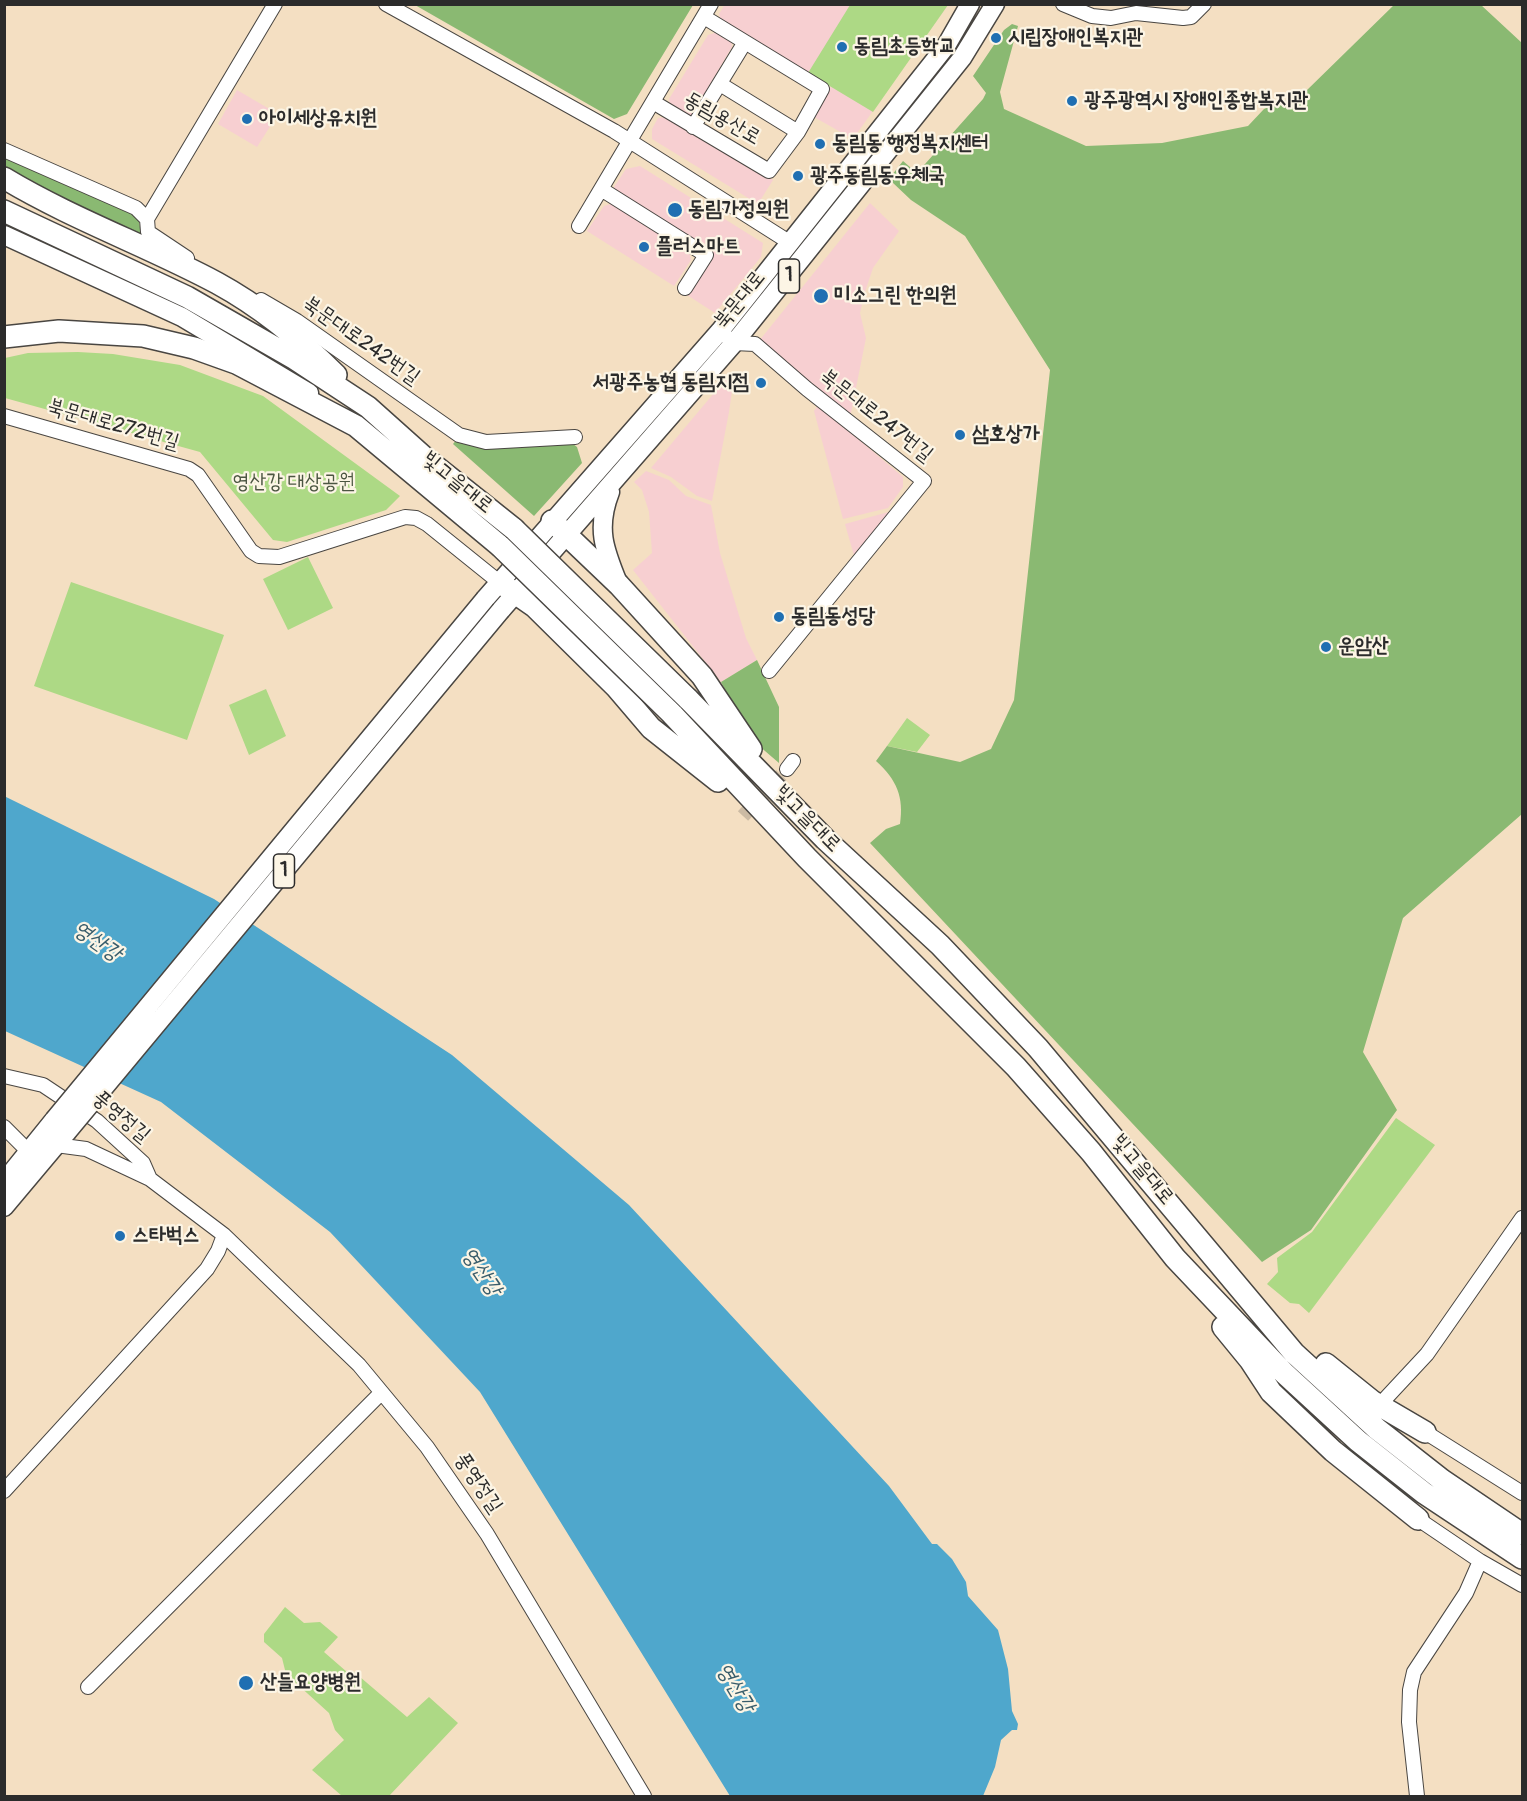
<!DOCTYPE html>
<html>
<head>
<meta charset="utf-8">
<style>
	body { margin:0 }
	#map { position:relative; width:1527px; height:1801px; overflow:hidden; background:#f4dfc2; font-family:Pangolin,sans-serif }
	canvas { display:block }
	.frame { position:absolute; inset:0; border:6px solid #2b2b2b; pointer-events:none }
</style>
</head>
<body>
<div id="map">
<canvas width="1527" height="1801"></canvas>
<div class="frame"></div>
</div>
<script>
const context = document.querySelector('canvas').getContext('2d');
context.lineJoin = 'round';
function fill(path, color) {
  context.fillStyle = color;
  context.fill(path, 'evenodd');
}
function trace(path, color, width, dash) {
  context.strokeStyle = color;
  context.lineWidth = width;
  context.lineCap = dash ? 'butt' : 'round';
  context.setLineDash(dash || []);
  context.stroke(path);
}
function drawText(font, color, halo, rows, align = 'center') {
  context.font = font + ' Pangolin,"Poor Story",sans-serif';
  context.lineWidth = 4.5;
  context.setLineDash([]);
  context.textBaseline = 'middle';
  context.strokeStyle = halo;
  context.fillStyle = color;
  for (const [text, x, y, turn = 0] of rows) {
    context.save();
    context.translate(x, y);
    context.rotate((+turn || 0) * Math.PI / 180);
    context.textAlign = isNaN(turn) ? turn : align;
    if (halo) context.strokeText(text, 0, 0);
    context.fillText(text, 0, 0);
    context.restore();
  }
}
const built = new Path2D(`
	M 725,4 L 948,5 L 853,139 L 814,117 L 831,87 L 721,21 L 719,14 Z
	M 718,32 L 731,39 L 732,47 L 692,115 L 684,117 L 670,109 L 669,99 L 708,35 Z
	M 237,90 L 278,114 L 257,147 L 218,124 Z
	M 667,117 L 773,180 L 758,204 L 652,139 L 652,129 L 658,118 Z
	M 640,166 L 763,243 L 761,257 L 715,313 L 687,295 L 712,254 L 616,196 L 614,187 L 626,169 Z
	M 614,203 L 689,250 L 691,260 L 674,286 L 587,231 L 604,206 Z
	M 870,203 L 899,231 L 873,268 L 864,295 L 860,313 L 866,338 L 850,418 L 759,341 Z
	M 730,374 L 733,384 L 729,412 L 712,501 L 697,496 L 671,477 L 651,468 Z
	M 818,405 L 903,477 L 903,487 L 888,508 L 843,519 L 814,411 Z
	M 646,471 L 669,480 L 686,496 L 711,505 L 720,553 L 746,638 L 757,660 L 721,682 L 633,570 L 652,553 L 649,512 L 642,490 L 634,482 Z
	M 892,511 L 855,559 L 845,524 Z`);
const green = new Path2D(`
	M 850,5 L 948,5 L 873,112 L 808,73 Z
	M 78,352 L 113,354 L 180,365 L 263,396 L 400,496 L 386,510 L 287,542 L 273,540 L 200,452 L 5,398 L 5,358 L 28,353 Z
	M 308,557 L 333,608 L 288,630 L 263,579 Z
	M 71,582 L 224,635 L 187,740 L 34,686 Z
	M 266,689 L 286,736 L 249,755 L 229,705 Z
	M 907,718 L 930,735 L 917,752 L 887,746 Z
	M 1396,1118 L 1435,1145 L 1309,1313 L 1299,1304 L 1290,1303 L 1267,1284 L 1278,1272 L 1277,1258 L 1312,1232 Z
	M 285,1607 L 304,1623 L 320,1622 L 338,1637 L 324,1652 L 347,1672 L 353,1671 L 407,1717 L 429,1697 L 458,1723 L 389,1796 L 342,1796 L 312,1770 L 344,1740 L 335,1730 L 329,1713 L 286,1674 L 282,1658 L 264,1642 L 264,1634 Z`);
const forest = new Path2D(`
	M 1395,4 L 1481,5 L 1522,43 L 1522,814 L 1403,918 L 1363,1052 L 1397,1110 L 1311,1230 L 1262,1262 L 870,843 L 886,829 L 900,824 C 904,797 897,780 876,761 L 887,746 L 960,762 L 991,749 L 1014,700 L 1050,370 L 965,236 L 911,200 L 892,182 L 892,175 L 903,161 L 917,173 L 983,99 L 986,93 L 973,76 L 1004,30 L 1012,24 L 1018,26 L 1000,92 L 1004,109 L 1086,146 L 1162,143 L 1248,126 L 1264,109 L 1305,92 Z
	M 415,5 L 693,5 L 627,114 L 614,119 Z
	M 4,156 L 138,216 L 140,227 L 147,234 L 144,241 L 5,170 Z
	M 457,439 L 482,445 L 573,444 L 577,447 L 582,463 L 534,516 L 453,444 Z
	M 757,660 L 779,707 L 779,763 L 751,739 L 721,682 Z`);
const water = new Path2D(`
	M 4,796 L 214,899 L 452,1055 L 629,1205 L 889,1486 L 932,1544 L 937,1544 L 952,1559 L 966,1582 L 968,1596 L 998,1630 L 1008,1669 L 1012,1711 L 1018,1724 L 1017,1730 L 1012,1730 L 1001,1740 L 995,1767 L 983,1796 L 730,1796 L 480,1392 L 330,1232 L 161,1102 L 5,1031 Z`);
const minorTunnel = new Path2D(`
	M 743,816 L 787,769`);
const minor = new Path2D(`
	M 386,4 L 614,131 L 789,242
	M 1063,4 L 1092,16 L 1111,18 L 1136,13 L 1183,18 L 1191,17 L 1204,4
	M 720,84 L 798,132
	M 653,102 L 769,171 L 798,132 L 822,89 L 704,17
	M 693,127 L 745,42
	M 4,150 L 136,208 L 147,219
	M 601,189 L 706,255 L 685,288
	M 579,226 L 711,4
	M 187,258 L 148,232 L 147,219 L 275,4
	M 261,300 L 297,321 L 459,435 L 486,442 L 575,437
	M 720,331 L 734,343 L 755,344 L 807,389 L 924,481 L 769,671
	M 4,416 L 189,469 L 198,475 L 251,551 L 259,556 L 279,557 L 405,517 L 416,518 L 427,524 L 499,582
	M 787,769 L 793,761
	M 4,1076 L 43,1085 L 97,1121 L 143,1163 L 150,1179 L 224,1235 L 359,1365 L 427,1447 L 487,1534 L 644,1796
	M 4,1127 L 29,1152
	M 56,1145 L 86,1149 L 150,1179
	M 1386,1398 L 1427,1354 L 1522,1218
	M 1425,1432 L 1522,1493
	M 4,1491 L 207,1269 L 218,1251 L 224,1235
	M 1418,1519 L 1480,1561 L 1522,1585
	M 88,1687 L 381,1393
	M 1417,1796 L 1409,1722 L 1410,1690 L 1414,1672 L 1466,1593 L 1480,1561`);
const major = new Path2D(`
	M 4,235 L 182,317 L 309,393
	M 610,492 C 596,528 604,549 618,583
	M 485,599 L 720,331 L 946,46 L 970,4
	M 501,610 L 734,343 L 962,58 L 995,4
	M 4,1182 L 54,1120
	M 4,1207 L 67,1132`);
const highway = new Path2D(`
	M 4,178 C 72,219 148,246 217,283 C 261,307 300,339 336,375
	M 4,211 L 187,297 L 295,359 L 368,407 L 425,458 L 514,529
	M 4,337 L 59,331 L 143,336 L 194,348 L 236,363 L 356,426 L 500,546
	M 552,521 L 619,585 L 702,676 L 751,749
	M 499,582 L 535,607 L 616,687 L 651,728 L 718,781
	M 688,699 L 825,839 L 940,945 L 1038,1048 L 1294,1353 L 1377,1429 L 1442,1480 L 1522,1534
	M 672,714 L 807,858 L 1016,1067 L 1091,1152 L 1175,1258 L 1284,1373 L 1358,1441 L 1424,1493 L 1522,1558
	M 1223,1327 L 1250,1360 L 1271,1392 L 1333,1451 L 1418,1519
	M 1326,1364 L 1372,1401 L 1425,1432`);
const majorBridge = new Path2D(`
	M 54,1120 L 485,599
	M 67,1132 L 501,610`);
const highwayBridge = new Path2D(`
	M 514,529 L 688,699
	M 500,546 L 672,714`);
const markers = [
	[996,38,6,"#1f6fb2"],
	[842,47,6,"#1f6fb2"],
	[1072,101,6,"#1f6fb2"],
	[247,119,6,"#1f6fb2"],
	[820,144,6,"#1f6fb2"],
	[798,176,6,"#1f6fb2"],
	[675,210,8,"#1f6fb2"],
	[644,247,6,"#1f6fb2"],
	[821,296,8,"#1f6fb2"],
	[761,383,6,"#1f6fb2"],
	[960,435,6,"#1f6fb2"],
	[779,617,6,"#1f6fb2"],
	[1326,647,6,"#1f6fb2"],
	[120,1236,6,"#1f6fb2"],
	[246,1683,8,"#1f6fb2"]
];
const shields = [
	[789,276,21],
	[284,871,21]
];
const shieldNames = [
	["1",789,276],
	["1",284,871]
];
const poiNames = [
	["시립장애인복지관",1008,38],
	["동림초등학교",854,47],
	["광주광역시 장애인종합복지관",1084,101],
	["아이세상유치원",259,119],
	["동림동 행정복지센터",832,144],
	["광주동림동우체국",810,176],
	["동림가정의원",688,210],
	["플러스마트",656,247],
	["미소그린 한의원",834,296],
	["서광주농협 동림지점",749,383,"right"],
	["삼호상가",972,435],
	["동림동성당",791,617],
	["운암산",1338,647],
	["스타벅스",132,1236],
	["산들요양병원",260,1683]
];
const streetNames = [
	["동림용산로",722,119,30],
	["북문대로",740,300,-51],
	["북문대로242번길",361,341,35],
	["북문대로247번길",876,416,38],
	["북문대로272번길",113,425,16],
	["빛고을대로",457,483,39],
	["빛고을대로",807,819,45],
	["풍영정길",121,1117,40],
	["빛고을대로",1142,1170,50],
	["풍영정길",478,1483,56]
];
const parkNames = [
	["영산강 대상공원",294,483]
];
const waterNames = [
	["영산강",97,942,35],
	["영산강",481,1272,56],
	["영산강",735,1688,59]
];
fill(built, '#f7cfd1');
fill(green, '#add985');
fill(forest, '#8ab972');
fill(water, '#4fa7cc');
trace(minorTunnel, '#ccbba4', 14, [14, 7]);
trace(minor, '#494642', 16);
trace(major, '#494642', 21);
trace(highway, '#494642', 24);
trace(minor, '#fff', 14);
trace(major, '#fff', 18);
trace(highway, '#fff', 21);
trace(majorBridge, '#494642', 21, []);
trace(highwayBridge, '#494642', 24, []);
trace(majorBridge, '#fff', 18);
trace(highwayBridge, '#fff', 21);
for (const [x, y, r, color] of markers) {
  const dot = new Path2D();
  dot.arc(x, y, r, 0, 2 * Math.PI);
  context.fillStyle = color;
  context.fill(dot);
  trace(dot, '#fcf5e5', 2);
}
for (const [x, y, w] of shields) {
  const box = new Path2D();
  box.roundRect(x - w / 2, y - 17, w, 34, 4.5);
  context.fillStyle = '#fcf5e5';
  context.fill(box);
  trace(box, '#2b2b2b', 1.5);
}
drawText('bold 20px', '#2b2b2b', null, shieldNames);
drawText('bold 21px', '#2b2b2b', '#fcf5e5', poiNames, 'left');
drawText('21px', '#2b2b2b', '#fcf5e5', streetNames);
drawText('21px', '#4c5642', '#fcf5e5', parkNames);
drawText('italic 22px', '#395d6b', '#fcf5e5', waterNames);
</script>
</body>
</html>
